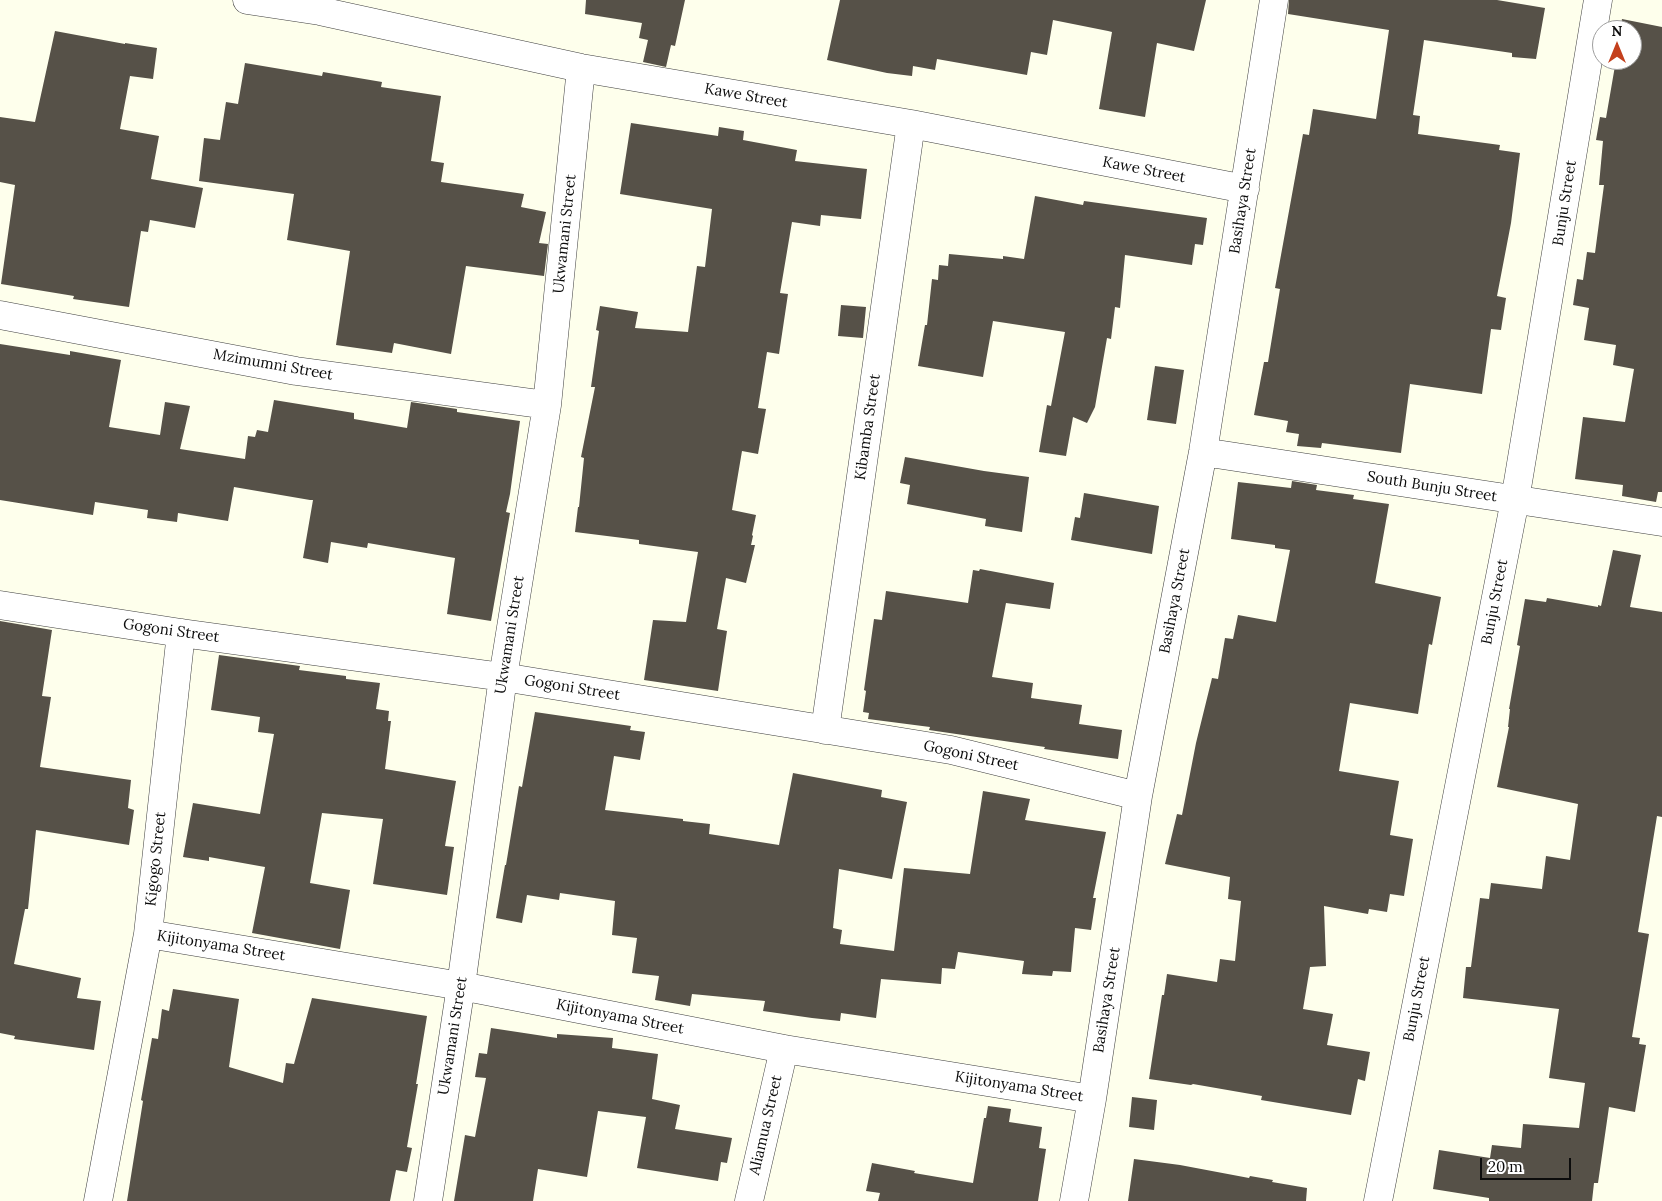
<!DOCTYPE html>
<html>
<head>
<meta charset="utf-8">
<style>
	body { margin:0 }
	#map { position:relative; width:1662px; height:1201px; overflow:hidden; background:#feffec; font-family:Lora,serif }
	canvas { display:block }
	.north { position:absolute; left:1592px; top:20px; width:50px; height:50px; box-sizing:border-box; background:#fff; border:1px solid #9e9e9e; border-radius:50%; rotate:0deg; font-size:14px; font-weight:700; line-height:20px; text-align:center; color:#0c0c0c }
	.north::after { content:''; display:block; margin:auto; width:18px; height:22px; background:#c4401d; clip-path:polygon(50% 0,100% 100%,50% 72%,0 100%) }
	.scale { position:absolute; left:1480px; top:1158px; width:91px; height:22px; box-sizing:border-box; border:2px solid #0c0c0c; border-top:0; padding-left:6px; font-size:15px; line-height:18px; white-space:nowrap; color:#0c0c0c; -webkit-text-stroke:4px #fff; paint-order:stroke }
</style>
</head>
<body>
<div id="map">
<canvas width="1662" height="1201"></canvas>
<div class="north">N</div>
<div class="scale">20 m</div>
</div>
<script>
const context = document.querySelector('canvas').getContext('2d');
context.lineJoin = 'round';
function fill(path, color) {
  context.fillStyle = color;
  context.fill(path, 'evenodd');
}
function trace(path, color, width, dash) {
  context.strokeStyle = color;
  context.lineWidth = width;
  context.lineCap = dash ? 'butt' : 'round';
  context.setLineDash(dash || []);
  context.stroke(path);
}
function drawText(font, color, halo, rows, align = 'center') {
  context.font = font + ' Lora,serif';
  context.lineWidth = 5;
  context.setLineDash([]);
  context.textBaseline = 'middle';
  context.strokeStyle = halo;
  context.fillStyle = color;
  for (const [text, x, y, turn = 0] of rows) {
    context.save();
    context.translate(x, y);
    context.rotate((+turn || 0) * Math.PI / 180);
    context.textAlign = isNaN(turn) ? turn : align;
    if (halo) context.strokeText(text, 0, 0);
    context.fillText(text, 0, 0);
    context.restore();
  }
}
const building = new Path2D(`
	M 586,0 L 685,0 L 675,46 L 671,45 L 666,67 L 643,62 L 648,40 L 639,38 L 642,23 L 585,14 Z
	M 840,0 L 1206,0 L 1194,51 L 1157,43 L 1145,117 L 1099,109 L 1112,32 L 1108,31 L 1053,20 L 1047,55 L 1031,52 L 1027,75 L 937,59 L 935,70 L 913,66 L 912,76 L 887,73 L 827,60 Z
	M 1289,0 L 1497,0 L 1545,8 L 1536,59 L 1512,57 L 1512,53 L 1424,40 L 1413,115 L 1420,116 L 1418,134 L 1500,145 L 1499,150 L 1520,153 L 1511,223 L 1497,296 L 1506,298 L 1501,330 L 1491,329 L 1482,394 L 1410,384 L 1401,453 L 1322,443 L 1321,448 L 1297,446 L 1299,434 L 1286,432 L 1288,421 L 1254,415 L 1264,362 L 1268,362 L 1280,289 L 1275,288 L 1303,134 L 1309,135 L 1313,109 L 1376,119 L 1389,30 L 1288,14 Z
	M 1622,19 L 1662,27 L 1662,492 L 1658,492 L 1656,502 L 1622,496 L 1623,485 L 1575,479 L 1583,417 L 1625,422 L 1634,369 L 1613,365 L 1616,345 L 1584,340 L 1589,308 L 1573,305 L 1577,279 L 1583,280 L 1587,252 L 1595,253 L 1604,185 L 1599,185 L 1603,141 L 1596,140 L 1600,117 L 1606,118 L 1616,60 L 1632,60 L 1632,30 L 1620,30 Z
	M 55,31 L 125,44 L 125,43 L 157,48 L 153,79 L 130,76 L 120,129 L 159,136 L 151,179 L 203,188 L 195,228 L 150,220 L 148,232 L 141,231 L 129,307 L 73,299 L 74,296 L 1,284 L 15,185 L 0,182 L 0,117 L 35,122 Z
	M 245,63 L 322,76 L 323,72 L 382,82 L 381,87 L 441,96 L 431,161 L 444,163 L 441,182 L 524,194 L 521,207 L 546,212 L 539,243 L 548,244 L 544,276 L 466,266 L 451,354 L 394,343 L 392,353 L 336,345 L 350,251 L 287,240 L 294,194 L 199,181 L 204,138 L 220,140 L 226,102 L 238,104 Z
	M 631,123 L 718,136 L 719,127 L 744,131 L 743,140 L 797,150 L 795,161 L 867,169 L 861,219 L 821,215 L 820,226 L 792,222 L 780,293 L 788,294 L 779,354 L 767,352 L 758,408 L 766,409 L 758,454 L 742,451 L 732,510 L 756,515 L 752,535 L 753,536 L 751,545 L 755,545 L 746,583 L 726,578 L 717,629 L 727,631 L 718,691 L 644,680 L 653,620 L 686,622 L 698,552 L 639,544 L 639,540 L 575,532 L 578,507 L 579,507 L 584,458 L 581,457 L 595,387 L 591,387 L 599,331 L 596,330 L 600,306 L 638,312 L 635,328 L 688,332 L 697,266 L 705,267 L 712,209 L 620,194 Z
	M 1035,196 L 1083,205 L 1084,201 L 1207,218 L 1203,245 L 1195,244 L 1192,265 L 1125,255 L 1120,308 L 1115,307 L 1111,339 L 1107,338 L 1095,407 L 1087,423 L 1073,417 L 1066,456 L 1039,452 L 1047,405 L 1051,406 L 1065,332 L 993,321 L 983,377 L 918,366 L 925,325 L 927,325 L 932,279 L 938,280 L 939,265 L 948,266 L 949,254 L 1003,259 L 1003,256 L 1024,259 Z
	M 841,305 L 866,307 L 863,338 L 838,336 Z
	M 0,344 L 70,355 L 70,351 L 121,360 L 109,427 L 160,435 L 165,402 L 190,406 L 180,449 L 245,459 L 248,436 L 255,437 L 257,430 L 268,432 L 274,400 L 354,413 L 354,419 L 407,428 L 411,402 L 457,409 L 457,412 L 520,421 L 510,494 L 506,512 L 510,513 L 491,621 L 447,614 L 455,558 L 368,543 L 367,548 L 331,542 L 328,563 L 303,558 L 313,500 L 310,500 L 234,487 L 228,521 L 178,513 L 177,522 L 147,518 L 148,510 L 95,502 L 93,515 L 0,500 Z
	M 1155,366 L 1184,370 L 1176,424 L 1147,420 Z
	M 905,457 L 984,471 L 1029,477 L 1022,532 L 985,526 L 986,519 L 907,504 L 910,485 L 900,483 Z
	M 1292,481 L 1317,485 L 1316,490 L 1354,495 L 1353,499 L 1389,504 L 1375,583 L 1441,597 L 1432,645 L 1429,644 L 1418,714 L 1350,703 L 1339,771 L 1399,781 L 1390,835 L 1413,839 L 1404,896 L 1390,894 L 1387,912 L 1369,909 L 1368,914 L 1324,906 L 1326,966 L 1310,967 L 1303,1009 L 1333,1014 L 1327,1045 L 1370,1052 L 1365,1081 L 1358,1079 L 1351,1115 L 1261,1100 L 1262,1096 L 1193,1084 L 1191,1085 L 1149,1079 L 1162,995 L 1164,995 L 1167,974 L 1217,982 L 1220,959 L 1235,961 L 1241,901 L 1228,899 L 1230,877 L 1165,864 L 1177,814 L 1182,815 L 1196,743 L 1212,678 L 1218,679 L 1225,638 L 1233,639 L 1238,615 L 1276,622 L 1290,550 L 1275,548 L 1275,545 L 1231,539 L 1238,482 L 1291,488 Z
	M 1084,493 L 1159,506 L 1152,554 L 1071,540 L 1075,517 L 1080,518 Z
	M 1613,550 L 1641,555 L 1630,607 L 1662,612 L 1662,817 L 1657,816 L 1638,932 L 1649,934 L 1632,1037 L 1640,1038 L 1639,1044 L 1646,1045 L 1635,1112 L 1609,1107 L 1598,1183 L 1594,1183 L 1592,1201 L 1489,1201 L 1489,1198 L 1433,1189 L 1439,1150 L 1490,1158 L 1492,1145 L 1521,1148 L 1523,1124 L 1579,1128 L 1585,1083 L 1549,1078 L 1559,1009 L 1463,998 L 1466,967 L 1471,967 L 1480,898 L 1489,899 L 1491,883 L 1542,889 L 1546,856 L 1570,860 L 1578,804 L 1497,787 L 1509,727 L 1508,727 L 1510,709 L 1509,709 L 1520,646 L 1517,645 L 1525,599 L 1546,602 L 1547,598 L 1598,607 L 1598,605 L 1601,606 Z
	M 980,569 L 1054,583 L 1050,609 L 1006,603 L 992,677 L 1033,683 L 1031,698 L 1082,705 L 1079,724 L 1122,730 L 1118,759 L 1044,749 L 1045,747 L 929,730 L 930,727 L 868,719 L 869,713 L 863,712 L 866,691 L 864,690 L 874,619 L 882,620 L 886,591 L 968,603 L 973,570 L 979,571 Z
	M 0,621 L 52,630 L 42,696 L 51,697 L 40,767 L 131,780 L 128,808 L 134,810 L 129,845 L 36,830 L 28,909 L 25,909 L 14,964 L 81,978 L 77,998 L 101,1001 L 94,1050 L 14,1039 L 15,1036 L 0,1033 Z
	M 219,655 L 300,666 L 299,670 L 346,676 L 346,679 L 380,683 L 376,709 L 389,711 L 388,721 L 391,721 L 385,769 L 456,781 L 445,846 L 454,847 L 447,895 L 373,884 L 383,819 L 322,813 L 310,883 L 350,890 L 340,949 L 252,933 L 265,867 L 209,857 L 209,861 L 183,857 L 193,803 L 260,814 L 274,734 L 258,732 L 260,717 L 211,710 Z
	M 535,712 L 631,726 L 630,730 L 645,732 L 640,760 L 614,756 L 605,810 L 683,819 L 683,821 L 710,824 L 709,834 L 779,845 L 793,773 L 882,790 L 881,797 L 907,802 L 892,879 L 839,869 L 833,928 L 842,930 L 840,944 L 894,951 L 904,868 L 970,874 L 983,791 L 1030,799 L 1025,820 L 1106,832 L 1093,898 L 1096,898 L 1091,930 L 1075,928 L 1071,972 L 1053,971 L 1052,976 L 1022,974 L 1024,961 L 958,952 L 955,969 L 942,968 L 941,984 L 881,979 L 876,1018 L 841,1013 L 840,1021 L 812,1018 L 763,1011 L 765,1001 L 692,994 L 690,1006 L 655,1000 L 659,976 L 632,973 L 637,938 L 612,935 L 615,901 L 560,893 L 559,900 L 527,895 L 522,923 L 496,918 L 505,865 L 506,865 L 519,786 L 522,787 Z
	M 173,989 L 239,999 L 229,1067 L 283,1083 L 286,1063 L 294,1064 L 312,998 L 427,1016 L 416,1084 L 418,1084 L 407,1147 L 412,1148 L 407,1172 L 396,1170 L 390,1201 L 127,1201 L 143,1101 L 141,1100 L 152,1038 L 158,1039 L 162,1009 L 169,1011 Z
	M 491,1028 L 557,1038 L 557,1034 L 613,1038 L 612,1048 L 658,1054 L 652,1099 L 680,1105 L 675,1129 L 732,1138 L 727,1163 L 721,1162 L 718,1181 L 637,1168 L 646,1117 L 598,1111 L 587,1177 L 538,1169 L 533,1201 L 454,1201 L 465,1135 L 475,1137 L 486,1078 L 475,1077 L 479,1053 L 487,1054 Z
	M 1132,1097 L 1157,1100 L 1154,1130 L 1129,1127 Z
	M 988,1106 L 1011,1109 L 1009,1122 L 1042,1127 L 1039,1148 L 1046,1149 L 1038,1201 L 878,1201 L 880,1193 L 866,1191 L 872,1163 L 915,1171 L 914,1173 L 973,1183 L 984,1118 L 986,1118 Z
	M 1134,1159 L 1180,1165 L 1249,1178 L 1250,1176 L 1273,1180 L 1272,1182 L 1307,1188 L 1306,1201 L 1128,1201 Z`);
const minor = new Path2D(`
	M 247,0 L 320,11 L 581,68 L 911,124 L 1245,189
	M 0,315 L 296,371 L 547,405
	M 1203,452 L 1662,522
	M 0,605 L 181,633 L 503,677 L 951,750 L 1138,796
	M 825,730 L 911,124
	M 148,934 L 461,986 L 784,1049 L 1092,1099
	M 98,1201 L 148,934 L 181,633
	M 428,1201 L 461,986 L 503,677 L 547,405 L 581,68
	M 749,1201 L 784,1049
	M 1074,1201 L 1092,1099 L 1138,796 L 1203,452 L 1274,0
	M 1378,1201 L 1515,500 L 1598,0`);
const streetNames = [
	["Kawe Street",746,96,10],
	["Kawe Street",1144,170,11],
	["Basihaya Street",1243,201,-81],
	["Bunju Street",1565,203,-81],
	["Ukwamani Street",565,234,-84],
	["Mzimumni Street",273,365,10],
	["Kibamba Street",868,427,-82],
	["South Bunju Street",1432,487,9],
	["Basihaya Street",1175,601,-79],
	["Bunju Street",1495,602,-79],
	["Gogoni Street",171,631,8],
	["Ukwamani Street",510,635,-81],
	["Gogoni Street",572,688,9],
	["Gogoni Street",971,756,12],
	["Kigogo Street",156,859,-84],
	["Kijitonyama Street",221,946,9],
	["Bunju Street",1417,999,-79],
	["Basihaya Street",1107,1000,-81],
	["Kijitonyama Street",620,1017,11],
	["Ukwamani Street",453,1036,-81],
	["Kijitonyama Street",1019,1087,9],
	["Aliamua Street",766,1125,-77]
];
fill(building, '#565148');
trace(minor, '#3f3f3f', 29);
trace(minor, '#fff', 28);
drawText('15px', '#0c0c0c', '#fff', streetNames);
</script>
</body>
</html>
